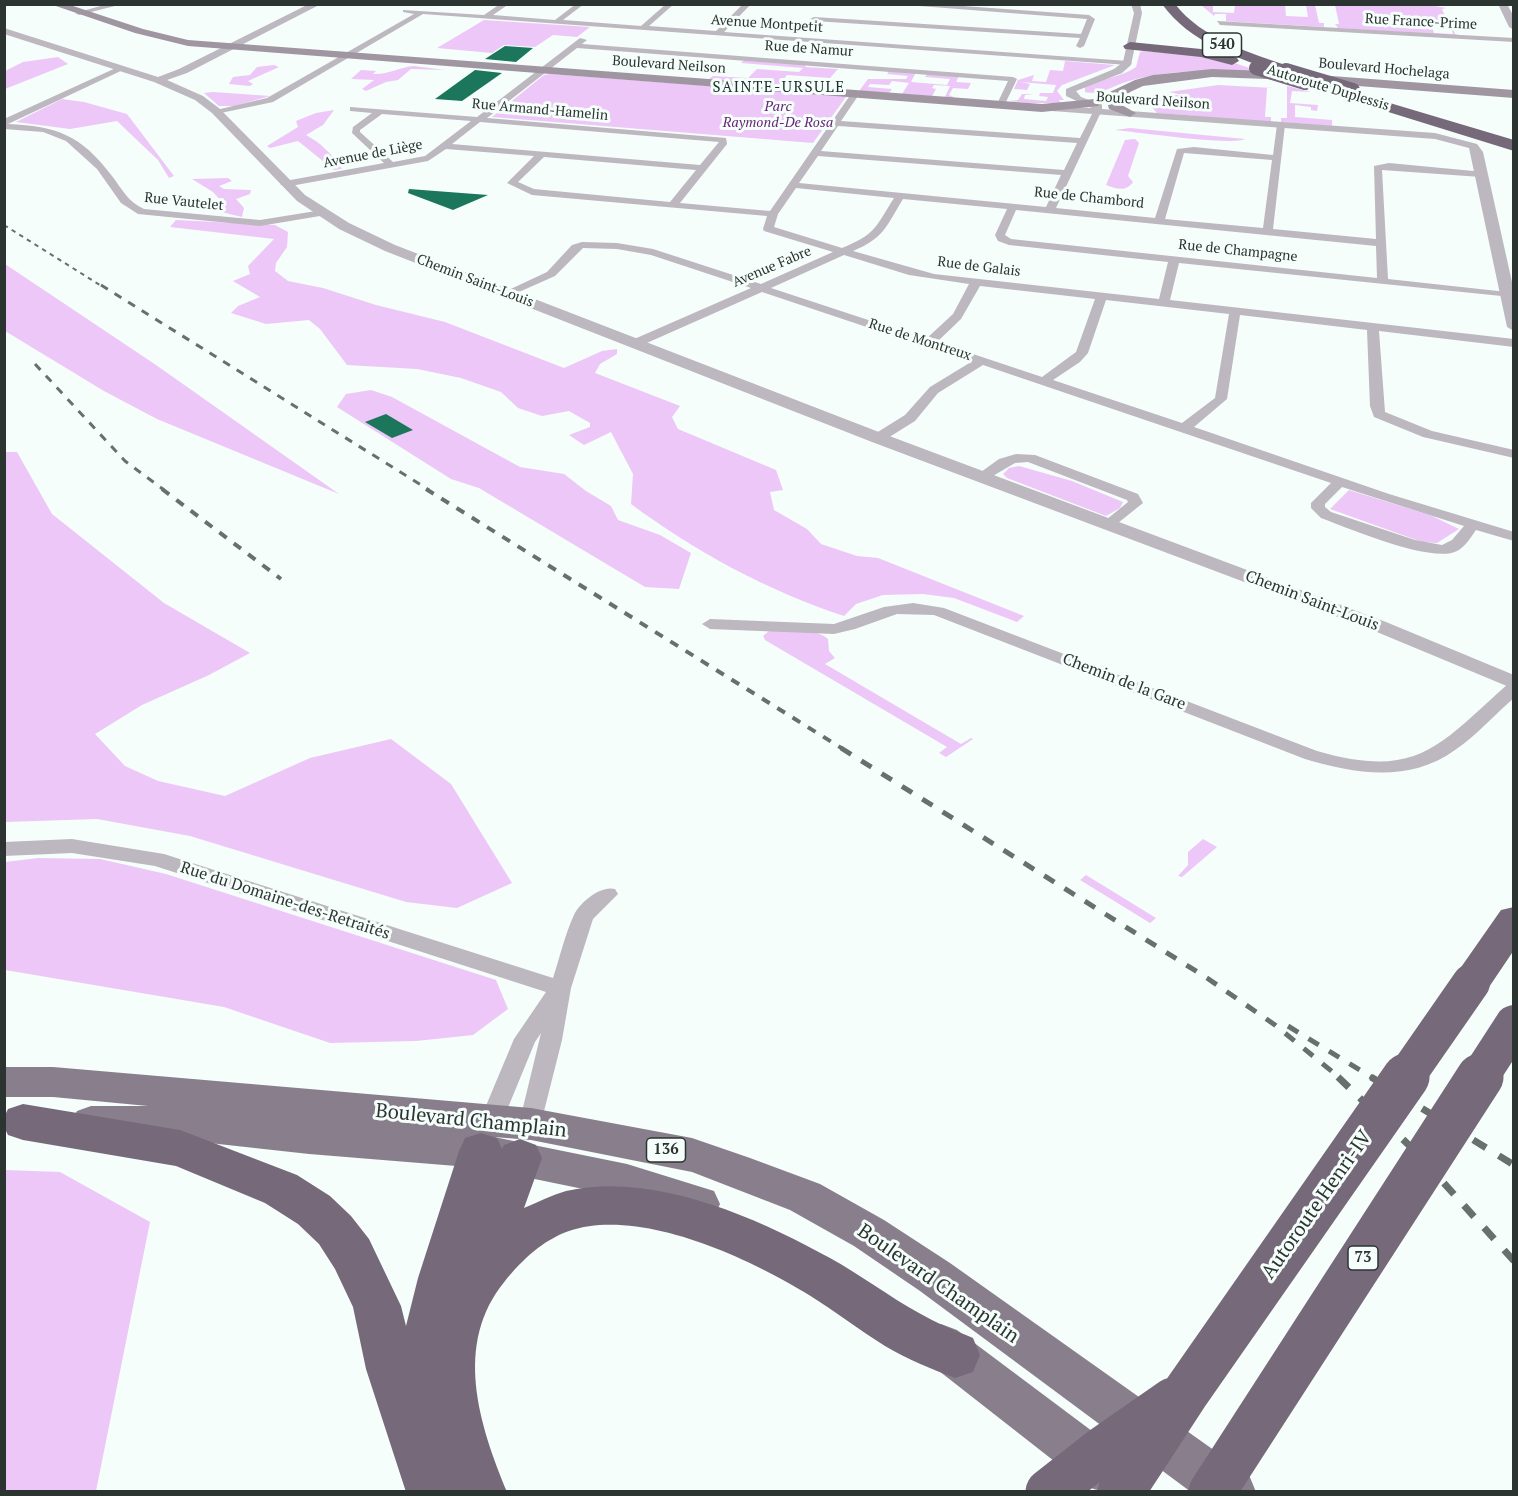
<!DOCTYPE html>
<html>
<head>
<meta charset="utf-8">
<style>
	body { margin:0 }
	#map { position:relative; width:1518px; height:1496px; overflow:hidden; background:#f5fefa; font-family:"PT Serif",serif }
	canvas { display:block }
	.frame { position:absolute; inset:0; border:6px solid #2b3430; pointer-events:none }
</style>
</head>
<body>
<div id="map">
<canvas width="1518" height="1496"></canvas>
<div class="frame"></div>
</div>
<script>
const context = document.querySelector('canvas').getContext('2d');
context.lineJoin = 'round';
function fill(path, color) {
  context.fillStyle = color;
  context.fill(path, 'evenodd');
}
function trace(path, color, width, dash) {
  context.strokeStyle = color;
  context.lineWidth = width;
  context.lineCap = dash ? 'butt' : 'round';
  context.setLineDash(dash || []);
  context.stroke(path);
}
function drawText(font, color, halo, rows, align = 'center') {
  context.font = font + ' "PT Serif",serif';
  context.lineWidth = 6;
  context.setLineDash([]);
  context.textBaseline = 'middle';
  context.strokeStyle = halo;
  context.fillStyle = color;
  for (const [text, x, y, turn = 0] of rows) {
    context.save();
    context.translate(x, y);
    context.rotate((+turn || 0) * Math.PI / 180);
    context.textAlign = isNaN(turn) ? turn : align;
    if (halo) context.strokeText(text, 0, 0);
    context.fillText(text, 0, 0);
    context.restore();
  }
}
const green = new Path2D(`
	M 1201,5 L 1213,5 L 1213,12 L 1234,13 L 1235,5 L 1285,5 L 1286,16 L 1308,17 L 1306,5 L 1315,5 L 1319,23 L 1324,23 L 1324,27 L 1221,21 L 1226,21 L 1226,14 L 1215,14 L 1214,16 Z
	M 1335,5 C 1372,5 1411,1 1446,8 L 1442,9 L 1449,25 L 1454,25 L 1431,25 L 1434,33 L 1453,34 L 1451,28 L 1445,28 L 1457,28 L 1453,29 L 1455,34 L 1461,36 L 1338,28 L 1335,24 L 1339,24 Z
	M 484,20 L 590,27 L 577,37 L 553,35 L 535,47 L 504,45 L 492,53 L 437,48 Z
	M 1143,51 L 1216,57 L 1262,72 C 1218,71 1172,68 1129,81 C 1113,85 1101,96 1085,92 L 1085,87 C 1101,78 1120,78 1136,67 L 1140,52 Z
	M 58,57 L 68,64 L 5,89 L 5,71 L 23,62 Z
	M 744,60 L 807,64 L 805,67 L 838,69 L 830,78 L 787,75 L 783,80 L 830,84 L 827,89 L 709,79 L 713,76 L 748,78 L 757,69 L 799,72 L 803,68 L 741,63 Z
	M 1065,61 L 1115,65 L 1062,85 L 1057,91 L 1064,100 L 1059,100 L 1061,103 L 1028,103 L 1009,101 L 1018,100 L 1022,94 L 1034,94 L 1025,95 L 1024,99 L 1046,101 L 1048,97 L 1039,96 L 1040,93 L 1053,93 L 1056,85 L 1020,82 L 1030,84 L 1027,90 L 1014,89 L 1018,80 L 1034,75 L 1032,81 L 1046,82 L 1050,70 L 1063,71 Z
	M 274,65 L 279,67 L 248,81 L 253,84 L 250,86 L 229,84 L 233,77 L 250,75 L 257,67 Z
	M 414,66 L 445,70 L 411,69 L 398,80 L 386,82 L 366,91 L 362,89 L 374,80 L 351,79 L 361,70 L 376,71 L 373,74 C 387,75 400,67 414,66 Z
	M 890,70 L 916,72 L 911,82 L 947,85 L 950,79 L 925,77 L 928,73 L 959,76 L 956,82 L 971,83 L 968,89 L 953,88 L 949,95 L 956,98 L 945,97 L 950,86 L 934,85 L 932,88 L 936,89 L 932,96 L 902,94 L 909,83 L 892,81 L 889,85 L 870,84 L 868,87 L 892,89 L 889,93 L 859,91 L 868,79 L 906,79 L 908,76 L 887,74 Z
	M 550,74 L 845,96 L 846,97 L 813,143 L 492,117 L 544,75 Z
	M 1218,85 L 1273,88 L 1267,88 L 1265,117 L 1271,117 L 1271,122 L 1157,113 L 1148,103 L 1156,103 L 1149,101 L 1160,95 L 1182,95 L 1169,92 Z
	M 1287,86 L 1311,92 L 1292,91 L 1290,103 L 1318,105 L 1317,111 L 1311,110 L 1311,107 L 1295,105 L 1295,117 L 1332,120 L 1332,126 L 1281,122 L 1281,118 L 1287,118 Z
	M 213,92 L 270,96 L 235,106 L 219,106 L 204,93 Z
	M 62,99 L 84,102 L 127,114 L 174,176 L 169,178 L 158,160 L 117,121 L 70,129 L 16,122 Z
	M 334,110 L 323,125 L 306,135 C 321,143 332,154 342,169 L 334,170 L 298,141 L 270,148 L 267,146 L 298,127 L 296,121 L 316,113 Z
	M 1130,128 L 1245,139 C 1231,146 1137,132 1115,130 Z
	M 1135,139 L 1139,143 L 1128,176 L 1133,182 C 1126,192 1117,189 1106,185 L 1125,140 Z
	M 228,178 L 232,181 L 219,186 L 224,189 L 251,190 L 250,194 L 236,199 L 244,208 L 242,217 L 213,210 L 223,203 L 213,192 L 192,179 Z
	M 176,220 L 275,225 L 288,232 L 287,247 L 276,263 L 275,271 L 288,281 L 323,288 L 376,305 L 445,322 L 564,368 L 602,351 L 617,349 L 617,354 L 600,364 L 595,373 L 680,406 L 672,417 L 678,429 L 776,470 L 783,490 L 770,492 L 774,510 L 807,529 L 821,544 L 857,556 L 878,558 L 1024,616 L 1017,622 L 954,598 L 923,594 L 883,595 L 856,604 L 844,616 C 768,591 696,552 631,504 L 633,474 L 611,432 L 584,445 L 569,435 L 590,427 L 590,423 L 569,411 L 542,416 L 518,408 L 501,392 L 461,378 L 417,369 L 347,365 L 320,329 L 309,320 L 266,324 L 231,313 L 238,306 L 260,297 L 233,281 L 250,274 L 248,266 L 274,239 L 170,227 Z
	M 5,264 L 156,365 L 339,494 L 157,419 L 104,391 L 5,331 Z
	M 371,390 L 392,397 L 520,467 L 564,474 L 586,491 L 611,506 L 618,520 L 660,535 L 691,553 L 679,589 L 645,587 L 479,488 L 451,479 L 337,407 L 346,394 Z
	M 5,452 L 17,452 L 52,514 L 164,603 L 250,653 L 209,675 L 142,705 L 95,734 L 125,766 L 158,781 L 225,796 L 310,758 L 391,739 L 451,784 L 512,883 L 457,908 L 406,902 L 190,836 L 97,819 L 5,822 Z
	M 1019,466 L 1072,481 L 1123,502 L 1120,508 L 1106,516 L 1007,478 L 1003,474 L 1009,468 Z
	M 1349,490 L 1430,515 L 1459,529 L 1437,543 L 1422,542 L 1330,509 Z
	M 769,631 C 787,631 814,627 828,639 L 829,651 L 835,658 L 825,664 L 961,744 L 971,738 L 973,739 L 946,757 L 939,753 L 947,747 L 765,640 L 763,636 Z
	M 1203,839 L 1217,847 L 1182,877 L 1178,876 L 1188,865 L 1188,852 Z
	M 38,858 L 100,859 L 166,874 L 496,980 L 508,1009 L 473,1035 L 416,1041 L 330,1043 L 224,1007 L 5,970 L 5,862 Z
	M 1086,875 L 1156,918 L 1150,923 L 1080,880 Z
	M 5,1170 L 60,1172 L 150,1222 L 96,1491 L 5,1491 Z`);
const building = new Path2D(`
	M 505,46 L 533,48 L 516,62 L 485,59 Z
	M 475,70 L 502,73 L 462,101 L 435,99 Z
	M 409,189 L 488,195 L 453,210 L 408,193 Z
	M 386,414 L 413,430 L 392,438 L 365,422 Z`);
const minor = new Path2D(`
	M 108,4 L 123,4 L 79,15 L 75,13 Z
	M 500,4 L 509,4 L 493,15 L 555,20 L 576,4 L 584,4 L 563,20 L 641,26 L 666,4 L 674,4 L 649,26 L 716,31 L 743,4 L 751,4 L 724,32 L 1128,61 L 1132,63 L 1128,65 L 423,14 L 273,102 L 216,114 L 212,111 L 267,98 L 414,14 L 403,12 L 403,10 L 484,15 Z
	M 894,4 L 935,4 L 1089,15 L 1095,19 L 1084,46 L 1080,48 L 1076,46 L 1080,38 L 814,21 L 810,19 L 814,17 L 1081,34 L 1087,19 Z
	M 1217,21 L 1514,38 L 1514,42 L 1220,25 Z
	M 580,38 L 587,40 L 582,44 L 1013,77 L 1017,79 L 1005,104 L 1001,107 L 997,104 L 1008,81 L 577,48 L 487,118 L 726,138 L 727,144 L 680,203 L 770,211 L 853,91 L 856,91 L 860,93 L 841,121 L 1080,138 L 1094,110 L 1100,110 L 1101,112 L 1056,208 L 1155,218 L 1177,149 L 1194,147 L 1273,155 L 1277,125 L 1281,122 L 1285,125 L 1273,229 L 1376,239 L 1374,166 L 1389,163 L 1484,172 L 1484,176 L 1481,177 L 1382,170 L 1388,279 L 1507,292 L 1513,295 L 1511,297 L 1179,263 L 1170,300 L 1514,339 L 1514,347 L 1379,331 L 1385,412 L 1432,431 L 1514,450 L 1514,458 L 1423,437 L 1374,417 L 1370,406 L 1367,330 L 1240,315 L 1227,399 L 1194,427 L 1389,494 L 1514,532 L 1514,541 L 1476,530 C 1471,537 1465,547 1457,551 C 1432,564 1348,528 1321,518 L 1311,508 L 1311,503 L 1331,483 L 983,365 L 938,393 L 915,421 L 883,441 L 873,441 L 871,438 L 873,435 L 905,415 L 930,387 L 971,362 L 762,292 L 640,346 L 632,346 L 632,340 L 751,288 L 651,255 L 617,249 L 583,248 L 555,276 L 510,296 L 506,297 L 500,294 L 547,272 L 572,245 L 582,242 L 617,243 L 653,249 L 761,284 L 833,252 L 764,231 L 763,229 L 767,216 L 532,195 L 507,183 L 534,156 L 446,149 L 428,161 L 285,187 L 280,184 L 285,181 L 384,163 L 352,133 L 353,127 L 372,113 L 350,111 L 350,107 L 477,117 ZM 382,114 L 471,121 L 425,156 L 393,162 L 360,132 L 360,130 ZM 480,122 L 719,142 L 700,165 L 452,144 ZM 838,126 L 1077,143 L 1064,170 L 821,151 ZM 1184,153 L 1272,160 L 1263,228 L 1165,219 ZM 818,156 L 1061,175 L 1046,207 L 799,183 ZM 544,157 L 696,170 L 670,202 L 534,189 L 518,182 ZM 796,188 L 894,198 C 875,228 876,234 842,248 L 774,227 L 778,214 ZM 903,199 L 1007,209 L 995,235 L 998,241 L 1009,245 L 1168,262 L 1159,299 L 934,274 L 853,251 C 884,238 886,227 903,199 ZM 1016,210 L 1376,246 L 1377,278 L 1011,239 L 1005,235 ZM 844,255 L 909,275 L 969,284 L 953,314 L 926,339 L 771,288 ZM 980,286 L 1095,299 L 1076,352 L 1042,377 L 937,342 L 961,319 ZM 1106,300 L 1229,314 L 1215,398 L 1182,423 L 1053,380 L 1080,362 L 1088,353 ZM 1342,487 L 1464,526 L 1452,540 L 1442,545 L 1415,540 L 1331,512 L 1325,507 L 1325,504 Z
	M 118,67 L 125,69 L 8,124 C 57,126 81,135 112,176 C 122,189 128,202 144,209 L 260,220 L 322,210 L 326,211 L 326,215 L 260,226 L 138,214 L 121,203 L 97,169 L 66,141 L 43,132 L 4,129 L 4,119 Z
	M 1016,454 L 1035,455 L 1138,494 L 1143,503 L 1113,527 L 1108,528 L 1101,524 L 1128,502 L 1127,500 L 1028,462 L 1015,463 L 986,480 L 981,481 L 974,477 L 999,459 Z
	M 913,603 L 944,608 L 1317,751 C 1418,780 1438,746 1508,684 L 1514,683 L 1514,698 C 1494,715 1477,735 1455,750 C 1410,783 1355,774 1305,759 L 934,615 L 897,614 L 855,629 L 834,634 L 710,629 L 702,624 L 710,619 L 834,624 L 884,607 Z
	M 72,839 L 164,854 L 553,978 C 560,957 565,934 574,915 C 580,902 601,885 615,889 L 618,894 L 593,919 L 571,988 L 562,1040 L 539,1131 L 531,1134 L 523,1131 L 519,1124 L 541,1033 L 535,1042 L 500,1127 L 492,1130 L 484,1127 L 480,1120 L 514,1039 L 546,992 L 155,866 L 72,853 L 4,856 L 4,842 Z`);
const tertiary = new Path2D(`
	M 309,4 L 321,4 L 187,73 L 167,80 L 203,96 L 220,109 L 305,195 L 349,223 L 395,245 L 884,434 L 1386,622 L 1514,675 L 1514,689 L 1372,630 L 872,442 L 385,251 L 339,229 L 297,201 L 212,113 L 195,100 L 154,82 L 4,34 L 4,28 L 158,77 L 179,69 Z
	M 1131,4 L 1140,4 L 1142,13 L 1131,65 L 1122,73 L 1076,91 L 1081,97 L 1102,105 L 1102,109 L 1435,133 L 1477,144 L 1483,152 L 1514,291 L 1514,331 L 1507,327 L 1469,148 L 1435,139 L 1038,110 L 1037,108 L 1042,105 L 1092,108 L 1066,96 L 1066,89 L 1114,69 L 1123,62 L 1134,13 Z
	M 1498,4 L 1507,4 L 1514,17 L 1514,30 L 1509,27 Z`);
const secondary = new Path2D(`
	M 50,4 L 67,4 L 143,29 L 188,40 L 1042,104 L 1095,99 L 1135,80 L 1153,75 L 1212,69 L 1267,71 L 1514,90 L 1514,98 L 1267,79 L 1212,77 L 1143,86 L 1130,92 L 1120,104 L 1136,113 L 1130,117 L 1109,109 L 1107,102 L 1098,106 L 1042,112 L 188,46 L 135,33 Z`);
const primary = new Path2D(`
	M 4,1067 L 53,1067 L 531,1108 L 692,1138 L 750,1158 L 820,1184 L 884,1220 L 950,1263 L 1249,1475 L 1256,1492 L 1191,1492 L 920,1291 L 854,1246 L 790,1210 L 692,1172 L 531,1140 L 494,1137 L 627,1164 L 714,1191 L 720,1204 L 714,1217 L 699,1222 L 627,1198 L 481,1168 L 309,1154 L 164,1138 L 91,1138 L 77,1133 L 71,1122 L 77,1111 L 91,1106 L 148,1106 L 53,1097 L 4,1097 Z
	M 941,1324 L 957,1330 L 1120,1452 L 1127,1469 L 1120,1486 C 1106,1492 1100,1492 1086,1486 L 925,1360 L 919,1345 L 925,1330 Z`);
const motorway = new Path2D(`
	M 1162,4 L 1175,4 C 1202,39 1251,53 1291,67 L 1293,70 L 1291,73 L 1281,73 C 1238,58 1190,43 1162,4 Z
	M 1130,42 L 1201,49 L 1237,58 L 1239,61 L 1232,65 L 1201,57 L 1125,49 L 1123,46 Z
	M 1316,81 L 1514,140 L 1514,151 L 1311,88 L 1309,85 L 1311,82 Z
	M 1514,907 L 1514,950 L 1485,993 L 1471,998 L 1457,993 L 1451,983 L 1457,973 L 1501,910 Z
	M 23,1104 L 180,1130 L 297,1175 L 330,1196 L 351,1216 L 369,1239 L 401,1306 L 406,1326 L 418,1278 L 459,1151 L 465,1138 L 481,1133 L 497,1138 L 502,1149 L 504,1145 L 520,1139 L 536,1145 L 542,1158 L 524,1208 C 538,1202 552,1195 566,1191 C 652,1171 756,1217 830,1258 C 861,1275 888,1296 919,1313 C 936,1323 954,1330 973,1338 L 980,1355 L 973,1372 L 955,1378 C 931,1369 907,1359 885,1346 C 859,1330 835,1311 809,1295 C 749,1258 640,1207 569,1231 C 543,1240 522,1260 505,1281 C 453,1344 479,1424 507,1492 L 406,1492 L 366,1369 L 353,1307 L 335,1269 L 319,1244 L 298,1224 L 265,1203 L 176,1166 L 23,1140 L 8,1135 C 3,1126 3,1118 8,1109 Z`);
const railFar4 = new Path2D(`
	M 4,225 L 103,287`);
const railFar3 = new Path2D(`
	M 101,285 L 429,490
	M 35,364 L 125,461 L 164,490`);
const railFar2 = new Path2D(`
	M 162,489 L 281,579
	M 426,489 L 843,749`);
const railFar1 = new Path2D(`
	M 841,748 L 1207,978 L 1275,1025 L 1340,1078
	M 1288,1026 L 1373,1078`);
const rail = new Path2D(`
	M 1338,1077 L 1415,1151 L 1514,1261
	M 1371,1077 L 1514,1165`);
const motorwayBridgeFar2 = new Path2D(`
	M 1256,68 L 1305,83
	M 1286,70 L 1353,90`);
const motorwayBridgeFar1 = new Path2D(`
	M 1405,1078 L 1471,983
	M 1479,1078 L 1514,1024`);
const motorwayBridge = new Path2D(`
	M 1049,1492 L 1104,1449 L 1173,1401
	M 1121,1492 L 1187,1391 L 1406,1077
	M 1212,1492 L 1480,1077`);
const farStreetnames = [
	["Rue France-Prime",1421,22,3],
	["Avenue Montpetit",767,24,4],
	["Rue de Namur",809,49,4],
	["Boulevard Neilson",669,65,4],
	["Boulevard Hochelaga",1384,69,5],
	["Autoroute Duplessis",1328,88,17],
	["Boulevard Neilson",1153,101,4],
	["Rue Armand-Hamelin",540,110,5],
	["Avenue de Liège",373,154,-11],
	["Rue de Chambord",1089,198,6],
	["Rue Vautelet",184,202,6],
	["Rue de Champagne",1238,251,6],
	["Avenue Fabre",772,267,-23],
	["Rue de Galais",979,267,7],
	["Chemin Saint-Louis",475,281,21],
	["Rue de Montreux",920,340,18]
];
const farParknames = [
	["Parc",778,107],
	["Raymond-De Rosa",778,123]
];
const shields = [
	[1222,45,39],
	[666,1150,39],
	[1363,1258,30]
];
const shieldNames = [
	["540",1222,45],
	["136",666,1150],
	["73",1363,1258]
];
const farNeighbourhoodnames = [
	["SAINTE-URSULE",779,88]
];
const streetNames = [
	["Chemin Saint-Louis",1312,601,21],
	["Chemin de la Gare",1124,682,21],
	["Rue du Domaine-des-Retraités",285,901,18]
];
const nearStreetnames = [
	["Boulevard Champlain",471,1121,6],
	["Autoroute Henri-IV",1317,1205,-55],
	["Boulevard Champlain",938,1284,35]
];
fill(green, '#edc7f8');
fill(building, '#1c765c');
fill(minor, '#bdb7bf');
fill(tertiary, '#bdb7bf');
fill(secondary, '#9f96a1');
fill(primary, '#897f8c');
fill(motorway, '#766a7a');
trace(railFar4, '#67706c', 2, [4.5, 4.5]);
trace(railFar3, '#67706c', 3, [8, 8]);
trace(railFar2, '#67706c', 4, [9, 9]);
trace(railFar1, '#67706c', 5, [12, 12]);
trace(rail, '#67706c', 7, [15, 15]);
trace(motorwayBridgeFar2, '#766a7a', 14);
trace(motorwayBridgeFar1, '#766a7a', 38);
trace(motorwayBridge, '#766a7a', 47);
drawText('14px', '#2b3430', '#f5fefa', farStreetnames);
drawText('italic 14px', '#662477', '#f5fefa', farParknames);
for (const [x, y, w] of shields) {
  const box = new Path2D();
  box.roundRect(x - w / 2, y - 12, w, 24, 4.5);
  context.fillStyle = '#f5fefa';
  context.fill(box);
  trace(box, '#2b3430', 1.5);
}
drawText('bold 15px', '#2b3430', null, shieldNames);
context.letterSpacing = '1.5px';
drawText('15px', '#1b2e27', '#f5fefa', farNeighbourhoodnames);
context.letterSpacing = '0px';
drawText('16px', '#2b3430', '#f5fefa', streetNames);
drawText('20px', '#2b3430', '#f5fefa', nearStreetnames);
</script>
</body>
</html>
